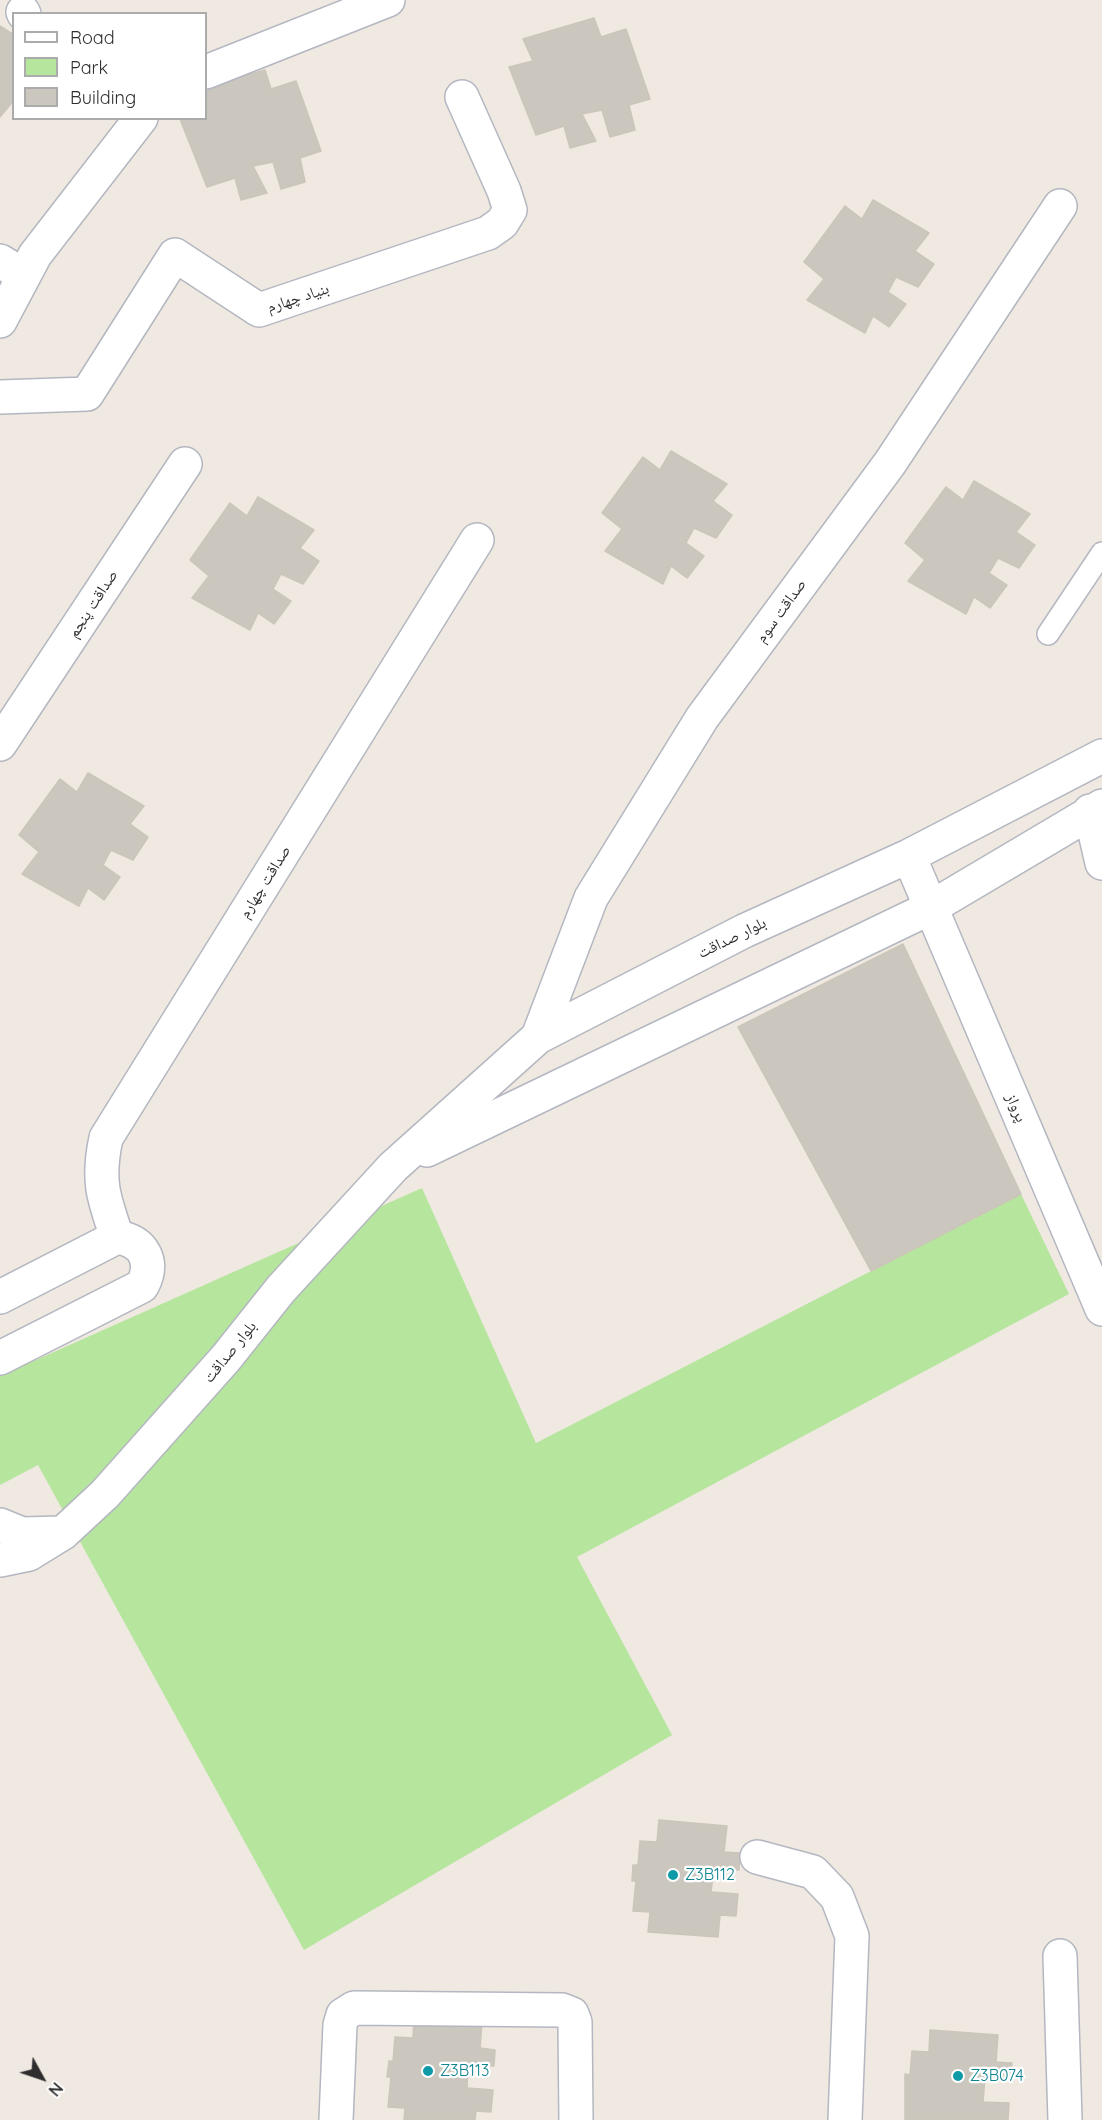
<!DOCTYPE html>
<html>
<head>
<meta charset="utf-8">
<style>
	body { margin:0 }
	#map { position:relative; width:1102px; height:2120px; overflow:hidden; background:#efe9e1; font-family:Quicksand,sans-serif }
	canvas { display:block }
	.legend { position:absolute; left:12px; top:12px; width:195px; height:108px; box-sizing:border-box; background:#fff; border:2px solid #ababab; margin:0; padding:8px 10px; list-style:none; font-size:18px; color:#2e2e2e }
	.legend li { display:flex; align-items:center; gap:12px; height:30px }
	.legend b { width:30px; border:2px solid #ababab }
	.north { position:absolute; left:12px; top:2048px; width:60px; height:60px; -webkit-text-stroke:4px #fff; paint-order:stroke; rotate:130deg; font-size:16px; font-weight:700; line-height:24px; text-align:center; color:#2e2e2e }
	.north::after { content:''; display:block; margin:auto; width:21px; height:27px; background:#2e2e2e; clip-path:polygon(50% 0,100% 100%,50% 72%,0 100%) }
</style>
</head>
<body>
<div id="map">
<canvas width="1102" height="2120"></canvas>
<ul class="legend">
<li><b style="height:8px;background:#fff"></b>Road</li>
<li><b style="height:16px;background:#b6e59e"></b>Park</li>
<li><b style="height:16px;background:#cbc7bf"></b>Building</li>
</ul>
<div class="north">N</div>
</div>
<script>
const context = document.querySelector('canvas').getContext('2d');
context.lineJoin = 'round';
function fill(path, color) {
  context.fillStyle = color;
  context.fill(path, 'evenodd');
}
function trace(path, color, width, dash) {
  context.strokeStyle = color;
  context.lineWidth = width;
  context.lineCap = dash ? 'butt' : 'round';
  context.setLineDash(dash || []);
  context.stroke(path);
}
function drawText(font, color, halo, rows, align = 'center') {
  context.font = font + ' Quicksand,"Noto Naskh Arabic",sans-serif';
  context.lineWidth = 4.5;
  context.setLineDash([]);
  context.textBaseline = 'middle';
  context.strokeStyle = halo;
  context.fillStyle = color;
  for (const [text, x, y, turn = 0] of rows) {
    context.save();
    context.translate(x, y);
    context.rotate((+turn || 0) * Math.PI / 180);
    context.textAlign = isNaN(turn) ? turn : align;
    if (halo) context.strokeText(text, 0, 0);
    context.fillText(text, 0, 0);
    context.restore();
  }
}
const green = new Path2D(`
	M 422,1188 L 536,1443 L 1021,1194 L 1069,1294 L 577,1557 L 672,1735 L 304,1950 L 38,1465 L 0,1485 L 0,1376 Z`);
const building = new Path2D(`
	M 594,18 L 601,37 L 626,29 L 650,99 L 629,105 L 635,130 L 610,137 L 602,110 L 582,114 L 596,141 L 570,148 L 564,126 L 536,135 L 509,67 L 533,61 L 523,39 Z
	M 0,26 L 14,35 L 14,100 L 0,117 Z
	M 265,70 L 271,89 L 296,81 L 321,151 L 300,158 L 305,182 L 281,189 L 273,162 L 253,166 L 267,193 L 241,200 L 235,178 L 207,187 L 180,119 L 206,118 L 206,87 Z
	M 873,200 L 929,233 L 915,251 L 934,264 L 918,287 L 896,277 L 888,292 L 906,304 L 889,327 L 873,316 L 865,333 L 807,300 L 824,279 L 804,262 L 845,206 L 862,219 Z
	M 671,451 L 727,484 L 713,501 L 732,515 L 716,538 L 694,528 L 686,543 L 704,556 L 687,578 L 671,566 L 663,584 L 605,551 L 622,529 L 602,513 L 643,457 L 660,470 Z
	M 974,481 L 1030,514 L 1016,532 L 1035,545 L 1019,568 L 998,558 L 989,573 L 1007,585 L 990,608 L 974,597 L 966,614 L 908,581 L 925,560 L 905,543 L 946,487 L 963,500 Z
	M 258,497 L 314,530 L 300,548 L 319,561 L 303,584 L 281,574 L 273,589 L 291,601 L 274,624 L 258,613 L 250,630 L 192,598 L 209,576 L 190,560 L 230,503 L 247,516 Z
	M 88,773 L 144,806 L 130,824 L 148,837 L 133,860 L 111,850 L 103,865 L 120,877 L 104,900 L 88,888 L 79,906 L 22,874 L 39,852 L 19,835 L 60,779 L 77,792 Z
	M 903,944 L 1021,1194 L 871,1271 L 738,1027 Z
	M 659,1820 L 727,1826 L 724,1852 L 740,1853 L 739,1870 L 714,1868 L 711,1892 L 738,1894 L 736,1916 L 720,1915 L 718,1937 L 648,1932 L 650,1912 L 633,1911 L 636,1881 L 632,1881 L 633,1865 L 638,1865 L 640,1841 L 657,1842 Z
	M 414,2016 L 482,2022 L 480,2048 L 495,2050 L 494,2066 L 468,2064 L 467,2088 L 493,2090 L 491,2112 L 476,2111 L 475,2120 L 404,2120 L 405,2108 L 388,2107 L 391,2077 L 387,2077 L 389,2061 L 393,2061 L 395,2037 L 413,2038 Z
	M 930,2030 L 998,2035 L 996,2062 L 1012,2063 L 1011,2079 L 985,2077 L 983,2102 L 1009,2103 L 1008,2120 L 905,2120 L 905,2074 L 910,2075 L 912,2051 L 929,2052 Z`);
const lane = new Path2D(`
	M 1048,634 L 1102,553`);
const street = new Path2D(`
	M 23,12 L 24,14
	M 206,72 L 388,0
	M 0,261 L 23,275
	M 0,321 L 35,255 L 141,118
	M 0,397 L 87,394 L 175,255 L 259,310 L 488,233 L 502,223 L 510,210 L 504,191 L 462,97
	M 0,744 L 185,464
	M 1090,811 L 1102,863
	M 909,856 L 1102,1309
	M 538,1037 L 591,898 L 702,718 L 890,463 L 1060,206
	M 427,1150 L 930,908 L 1102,806
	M 117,1237 C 103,1197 97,1180 106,1138 L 477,540
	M 0,1297 L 117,1237 C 144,1241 155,1262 142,1286 L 0,1358
	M 0,1525 L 22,1534 L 63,1533
	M 0,1560 L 29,1554 L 63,1533 L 105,1494 L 226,1358 L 281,1289 L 393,1167 L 538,1037 L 744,931 L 909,856 L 1102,756
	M 757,1857 L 813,1872 L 837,1897 L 852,1936 L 845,2120
	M 1060,1956 L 1065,2120
	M 336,2120 L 340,2025 L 343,2015 L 354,2008 L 562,2010 L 572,2014 L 575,2022 L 576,2120`);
const markers = [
	[673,1875,6,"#0f9aa8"],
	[428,2071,6,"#0f9aa8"],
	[958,2076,6,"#0f9aa8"]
];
const streetNames = [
	["بنیاد چهارم",298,298,-18],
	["صداقت پنجم",93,604,-57],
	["صداقت سوم",781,611,-54],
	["صداقت چهارم",265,882,-58],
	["بلوار صداقت",732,938,-26],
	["پرواز",1016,1108,67],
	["بلوار صداقت",230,1352,-51]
];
const cultureNames = [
	["Z3B112",685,1875],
	["Z3B113",440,2071],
	["Z3B074",970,2076]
];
fill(green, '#b6e59e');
fill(building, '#cbc7bf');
trace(building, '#cbc5ba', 1.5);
trace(lane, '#b4b7c1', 24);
trace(street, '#b4b7c1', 36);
trace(lane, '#fff', 21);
trace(street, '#fff', 33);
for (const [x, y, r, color] of markers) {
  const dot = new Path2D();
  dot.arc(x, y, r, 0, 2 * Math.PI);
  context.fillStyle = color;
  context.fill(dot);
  trace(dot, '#fff', 2);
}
drawText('16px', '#2e2e2e', '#fff', streetNames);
drawText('16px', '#0d838f', '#fff', cultureNames, 'left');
</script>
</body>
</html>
